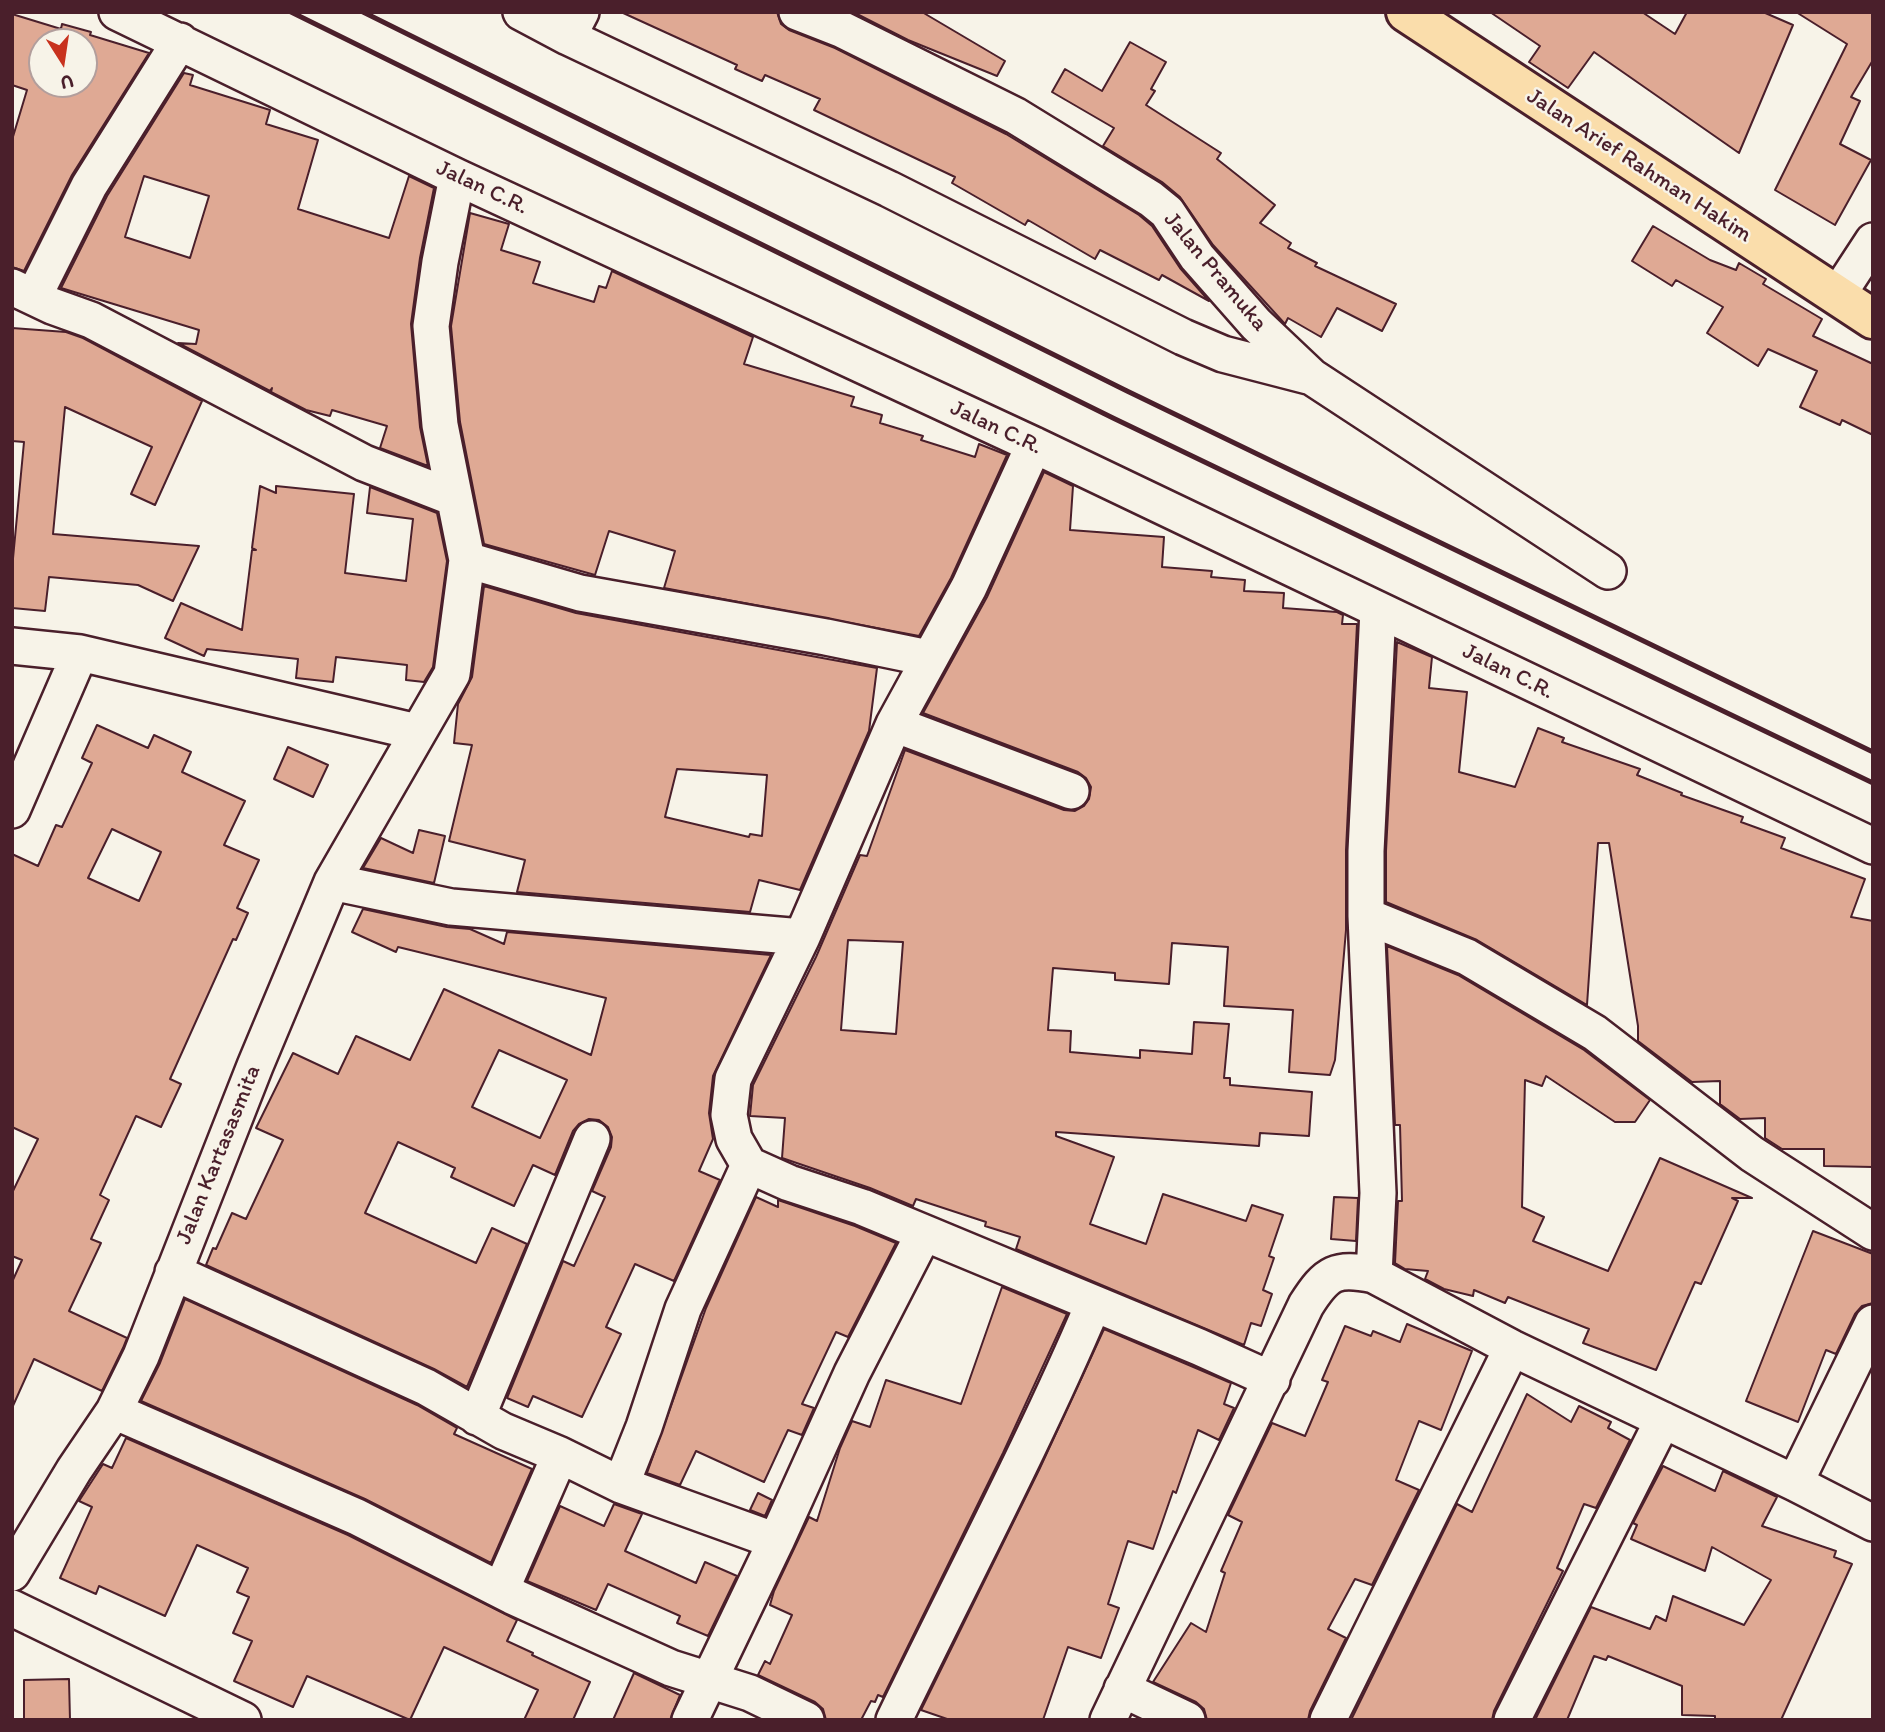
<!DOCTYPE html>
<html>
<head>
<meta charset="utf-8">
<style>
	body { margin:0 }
	#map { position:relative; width:1885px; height:1732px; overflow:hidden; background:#f7f3e8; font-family:Itim,sans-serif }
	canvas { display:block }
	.frame { position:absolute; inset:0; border:14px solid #4a1f2b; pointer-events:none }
	.north { position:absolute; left:28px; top:28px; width:70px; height:70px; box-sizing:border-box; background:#f7f3e8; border:2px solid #b29e9c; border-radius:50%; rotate:168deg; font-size:19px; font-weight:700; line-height:28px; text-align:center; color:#4a1f2b }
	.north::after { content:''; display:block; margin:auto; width:24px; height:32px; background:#c8321e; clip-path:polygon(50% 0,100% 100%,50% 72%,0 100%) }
</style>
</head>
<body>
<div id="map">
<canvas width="1885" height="1732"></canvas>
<div class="frame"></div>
<div class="north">U</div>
</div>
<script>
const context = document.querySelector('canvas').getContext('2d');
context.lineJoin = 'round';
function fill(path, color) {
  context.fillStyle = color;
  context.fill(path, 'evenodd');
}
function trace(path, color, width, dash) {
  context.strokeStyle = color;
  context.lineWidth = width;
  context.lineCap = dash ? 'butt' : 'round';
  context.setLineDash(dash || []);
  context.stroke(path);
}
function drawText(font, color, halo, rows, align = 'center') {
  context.font = font + ' Itim,sans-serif';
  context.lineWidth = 5;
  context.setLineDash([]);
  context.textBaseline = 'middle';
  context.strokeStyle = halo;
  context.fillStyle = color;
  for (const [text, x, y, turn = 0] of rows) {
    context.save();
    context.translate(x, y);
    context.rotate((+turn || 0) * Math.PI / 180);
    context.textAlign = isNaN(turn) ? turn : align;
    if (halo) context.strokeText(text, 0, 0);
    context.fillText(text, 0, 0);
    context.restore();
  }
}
const building = new Path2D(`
	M 621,12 L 777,12 L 781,24 L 789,30 L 835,48 L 1006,134 L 1139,215 L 1152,226 L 1180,268 L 1209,301 L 1162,275 L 1159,280 L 1100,250 L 1095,259 L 1028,220 L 1025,225 L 952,183 L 955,177 L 814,110 L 820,99 L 765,75 L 762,81 L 735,69 L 737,65 Z
	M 853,12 L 922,12 L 1005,61 L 997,76 L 908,40 Z
	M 1490,12 L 1642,12 L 1675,34 L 1687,12 L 1763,12 L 1793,25 L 1739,153 L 1594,52 L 1568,88 L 1529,62 L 1540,46 Z
	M 1796,12 L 1873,12 L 1873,60 L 1851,97 L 1860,101 L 1840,144 L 1871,160 L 1835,225 L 1775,190 L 1847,44 Z
	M 12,14 L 61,29 L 62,24 L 91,32 L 90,35 L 149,53 L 72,175 L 24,271 L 12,267 L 12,140 L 27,90 L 12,85 ZM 42,42 L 84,42 L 84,84 L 42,84 Z
	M 1130,42 L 1166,62 L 1151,89 L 1155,91 L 1146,105 L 1221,153 L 1217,159 L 1275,205 L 1260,223 L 1291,243 L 1288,248 L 1317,263 L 1315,266 L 1396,304 L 1382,331 L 1337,308 L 1321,337 L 1288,318 L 1285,324 L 1213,245 L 1180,197 L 1162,182 L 1103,146 L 1114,128 L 1052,92 L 1065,69 L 1102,91 Z
	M 184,73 L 193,75 L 190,85 L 270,110 L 266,124 L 318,140 L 298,209 L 389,238 L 409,176 L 434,188 L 420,258 L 411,324 L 420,427 L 428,466 L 380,448 L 387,426 L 332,410 L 330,416 L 306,410 L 271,392 L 272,388 L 270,391 L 178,343 L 196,344 L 199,330 L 61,288 L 107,196 ZM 144,176 L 209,196 L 190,258 L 125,237 Z
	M 470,213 L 509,224 L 501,250 L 540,262 L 533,283 L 594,302 L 599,286 L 606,288 L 612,271 L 753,337 L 744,364 L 854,397 L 851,406 L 882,415 L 880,423 L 923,436 L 921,440 L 975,457 L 979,444 L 1007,455 L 951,578 L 919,636 L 664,588 L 675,551 L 609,531 L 595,575 L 484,544 L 460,422 L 451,326 Z
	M 1653,226 L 1710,260 L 1736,270 L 1739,263 L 1766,279 L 1763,284 L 1822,319 L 1813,336 L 1873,364 L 1873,435 L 1842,420 L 1840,425 L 1800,407 L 1817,371 L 1768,349 L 1758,366 L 1707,333 L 1723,307 L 1676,280 L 1672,286 L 1632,261 Z
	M 12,328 L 66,332 L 83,338 L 202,401 L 155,505 L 131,494 L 152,447 L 65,407 L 53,534 L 199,546 L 173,601 L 138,585 L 49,577 L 45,611 L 12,608 L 12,569 L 24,442 L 12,441 Z
	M 1044,472 L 1073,486 L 1070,530 L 1164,537 L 1162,567 L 1212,571 L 1211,577 L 1245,580 L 1244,591 L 1284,593 L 1283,608 L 1337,612 L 1343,615 L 1342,624 L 1357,624 L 1346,850 L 1346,930 L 1335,1060 L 1330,1075 L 1289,1072 L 1293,1010 L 1224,1006 L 1228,947 L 1172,943 L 1169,984 L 1115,980 L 1115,973 L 1053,968 L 1048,1030 L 1071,1031 L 1070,1052 L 1140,1058 L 1140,1050 L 1192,1054 L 1194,1022 L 1229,1024 L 1224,1078 L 1230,1078 L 1230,1085 L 1312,1092 L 1309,1136 L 1260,1133 L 1259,1146 L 1056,1132 L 1056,1136 L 1114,1157 L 1090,1224 L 1146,1244 L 1163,1194 L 1246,1221 L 1252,1205 L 1283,1215 L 1269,1256 L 1274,1258 L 1263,1290 L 1272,1294 L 1261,1326 L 1251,1323 L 1244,1345 L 1016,1249 L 1020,1237 L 985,1226 L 986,1222 L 916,1199 L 913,1206 L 870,1188 L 782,1158 L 785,1118 L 750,1116 L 753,1085 L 816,957 L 860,855 L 867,856 L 905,750 L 1064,810 L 1075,811 L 1084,806 L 1089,799 L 1091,787 L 1086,778 L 1078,772 L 923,713 L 987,597 ZM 848,940 L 903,942 L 896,1034 L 841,1030 Z
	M 260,486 L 276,493 L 276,486 L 354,494 L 345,573 L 406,581 L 413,519 L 367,513 L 370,487 L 437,513 L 447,561 L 433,667 L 424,682 L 406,680 L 407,665 L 336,657 L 333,682 L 296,678 L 298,659 L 207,649 L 204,656 L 165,638 L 181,603 L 242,630 L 252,550 L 256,550 L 252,548 Z
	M 484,586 L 576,613 L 877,668 L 869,731 L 800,890 L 759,880 L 750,912 L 517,892 L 525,860 L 449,841 L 472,745 L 454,743 L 458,704 L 472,677 ZM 677,769 L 767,775 L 762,836 L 750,834 L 749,837 L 665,817 Z
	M 1397,642 L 1432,657 L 1429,688 L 1467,692 L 1459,772 L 1515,787 L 1538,728 L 1564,738 L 1562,742 L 1640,769 L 1637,775 L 1682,793 L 1681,795 L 1743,817 L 1741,822 L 1785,838 L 1781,848 L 1865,879 L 1851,917 L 1873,921 L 1873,1167 L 1824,1166 L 1824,1149 L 1782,1149 L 1765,1138 L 1765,1118 L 1740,1119 L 1720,1104 L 1720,1081 L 1692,1082 L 1638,1041 L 1638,1026 L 1609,843 L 1598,843 L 1587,1005 L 1477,940 L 1386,902 L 1386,851 Z
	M 97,725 L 148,748 L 154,735 L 191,752 L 182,772 L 245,801 L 224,845 L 259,860 L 237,908 L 248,913 L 236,940 L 233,939 L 170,1079 L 181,1084 L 161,1127 L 136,1116 L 100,1195 L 109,1200 L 91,1239 L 101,1243 L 69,1311 L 127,1338 L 123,1348 L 102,1391 L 34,1359 L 12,1408 L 12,1282 L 22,1260 L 12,1256 L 12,1193 L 38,1139 L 12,1127 L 12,854 L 38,866 L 56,825 L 62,827 L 92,763 L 82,758 ZM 112,829 L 161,852 L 139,901 L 88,878 Z
	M 288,747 L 328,765 L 313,797 L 274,779 Z
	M 419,830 L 445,836 L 434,883 L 363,868 L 381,838 L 413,853 Z
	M 363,909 L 447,927 L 470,929 L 504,944 L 507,932 L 771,955 L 713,1076 L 709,1113 L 713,1139 L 699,1171 L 720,1180 L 674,1281 L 635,1264 L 606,1327 L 621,1334 L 582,1417 L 533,1396 L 528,1407 L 507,1398 L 563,1261 L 574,1266 L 605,1197 L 592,1191 L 611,1147 L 612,1137 L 608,1127 L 599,1120 L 589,1119 L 579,1124 L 573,1131 L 555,1175 L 533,1165 L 514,1206 L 451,1177 L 455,1168 L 398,1142 L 365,1213 L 476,1263 L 492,1228 L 527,1244 L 467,1387 L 434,1369 L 206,1265 L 213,1248 L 216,1249 L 232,1213 L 246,1219 L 283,1140 L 256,1128 L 293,1053 L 338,1074 L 356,1036 L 410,1060 L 444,989 L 591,1055 L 606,998 L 398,947 L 396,952 L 352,932 ZM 499,1050 L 567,1080 L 540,1138 L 472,1107 Z
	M 1387,946 L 1458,975 L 1584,1050 L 1650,1100 L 1635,1122 L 1615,1122 L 1546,1076 L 1542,1086 L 1525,1080 L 1522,1207 L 1544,1217 L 1533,1241 L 1608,1271 L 1660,1158 L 1752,1198 L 1732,1198 L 1738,1201 L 1701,1284 L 1695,1282 L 1656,1370 L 1583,1343 L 1589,1329 L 1508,1297 L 1505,1303 L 1474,1290 L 1473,1296 L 1444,1289 L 1425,1279 L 1428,1271 L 1405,1269 L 1395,1263 L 1398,1201 L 1402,1201 L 1400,1125 L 1395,1125 Z
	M 756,1197 L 778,1207 L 778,1200 L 855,1226 L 896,1243 L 848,1337 L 836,1332 L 802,1404 L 814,1408 L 802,1435 L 788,1430 L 764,1482 L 696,1451 L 680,1485 L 647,1473 L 706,1308 Z
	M 1334,1197 L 1358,1198 L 1356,1241 L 1331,1239 Z
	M 1813,1231 L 1873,1254 L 1873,1303 L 1862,1306 L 1855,1314 L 1836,1354 L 1826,1350 L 1798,1422 L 1746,1401 Z
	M 1002,1287 L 1067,1314 L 1003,1453 L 883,1697 L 878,1695 L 875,1702 L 871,1701 L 861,1720 L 826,1720 L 823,1709 L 815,1702 L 758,1675 L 765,1661 L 770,1664 L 792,1615 L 770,1605 L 774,1591 L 809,1517 L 817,1521 L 840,1448 L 852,1421 L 870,1427 L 886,1380 L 961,1404 Z
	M 185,1299 L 417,1405 L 457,1428 L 454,1434 L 532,1469 L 491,1563 L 365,1499 L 141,1401 L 160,1363 Z
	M 1407,1324 L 1472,1351 L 1441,1430 L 1419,1421 L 1396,1480 L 1419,1490 L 1372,1585 L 1355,1579 L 1328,1629 L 1346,1638 L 1310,1711 L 1308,1720 L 1207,1720 L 1204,1709 L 1196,1702 L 1153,1682 L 1191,1623 L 1206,1632 L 1225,1573 L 1221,1571 L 1242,1522 L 1228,1515 L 1272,1423 L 1305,1436 L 1328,1382 L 1322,1380 L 1345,1326 L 1371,1336 L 1373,1331 L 1400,1342 Z
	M 1104,1329 L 1231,1383 L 1224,1404 L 1234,1408 L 1219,1440 L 1198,1430 L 1176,1493 L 1173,1491 L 1153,1549 L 1128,1541 L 1108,1604 L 1119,1608 L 1101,1658 L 1068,1647 L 1043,1720 L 950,1720 L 921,1710 L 1039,1470 Z
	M 1527,1394 L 1571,1422 L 1579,1406 L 1611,1422 L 1608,1428 L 1630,1440 L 1596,1508 L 1584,1504 L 1557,1568 L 1563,1571 L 1494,1711 L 1492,1720 L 1351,1720 L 1457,1504 L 1472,1512 Z
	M 126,1438 L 348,1535 L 517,1620 L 507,1641 L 533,1653 L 532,1655 L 590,1682 L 573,1720 L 524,1720 L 538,1690 L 444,1647 L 410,1720 L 307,1676 L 293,1707 L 234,1681 L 252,1641 L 233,1633 L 249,1597 L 237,1592 L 248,1568 L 197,1545 L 165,1616 L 99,1586 L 96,1594 L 60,1578 L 92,1507 L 79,1501 L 103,1464 L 112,1468 Z
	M 1663,1466 L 1715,1491 L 1723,1471 L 1777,1497 L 1762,1526 L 1836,1551 L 1834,1557 L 1852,1564 L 1781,1720 L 1715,1719 L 1715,1716 L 1682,1715 L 1682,1686 L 1608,1656 L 1606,1660 L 1594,1656 L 1567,1720 L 1535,1720 L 1591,1607 L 1650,1629 L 1656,1616 L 1666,1621 L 1673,1596 L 1744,1625 L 1771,1580 L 1712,1547 L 1705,1571 L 1631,1539 L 1637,1525 L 1633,1523 Z
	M 758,1493 L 772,1500 L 765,1516 L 750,1510 Z
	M 614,1504 L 642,1514 L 625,1551 L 696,1583 L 705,1562 L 737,1576 L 708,1636 L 677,1623 L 680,1616 L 608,1584 L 596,1610 L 527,1581 L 560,1506 L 604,1526 Z
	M 634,1673 L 680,1695 L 670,1720 L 613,1720 Z
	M 69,1679 L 70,1720 L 24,1720 L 24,1680 Z`);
const minor = new Path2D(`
	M 117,12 L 457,177 L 1034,445 L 1873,846
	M 521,12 L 568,37 L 581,12
	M 797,12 L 843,30 L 1016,116 L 1151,199 L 1167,212 L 1197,257 L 1256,324 L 1312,377 L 1608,571
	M 568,37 L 889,189 L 1183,337 L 1223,354 L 1308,376
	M 12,287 L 52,306 L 91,320 L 364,463 L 454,498
	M 34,296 L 89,186 L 180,41
	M 1837,296 L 1873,241
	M 1034,445 L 969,587 L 894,724 L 802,937 L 733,1079 L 729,1115 L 734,1139 L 749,1165 L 789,1183 L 862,1207 L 1199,1347 L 1272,1380
	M 467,560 L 580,593 L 826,637 L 928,658
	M 12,646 L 80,653 L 417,732
	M 894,724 L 1071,791
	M 12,810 L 80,653
	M 332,882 L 451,907 L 802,937
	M 1366,916 L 1366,851 L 1378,610
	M 173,1272 L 426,1387 L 503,1431 L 560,1455
	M 1374,1275 L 1378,1193 L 1366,916 L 1467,957 L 1595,1033 L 1752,1154 L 1873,1232
	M 114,1411 L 357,1517 L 512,1596 L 671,1668 L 750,1693 L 806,1720
	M 477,1417 L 592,1139
	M 1795,1483 L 1873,1323
	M 621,1485 L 644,1427 L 683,1309 L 749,1165
	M 12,1573 L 74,1470 L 114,1411 L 141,1356 L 255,1066 L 332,882 L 452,674 L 467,560 L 440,425 L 431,326 L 440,262 L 457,177
	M 501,1590 L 560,1455 L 621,1485 L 776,1541
	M 12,1608 L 243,1720
	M 1122,1689 L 1187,1720
	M 690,1720 L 776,1541 L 852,1373 L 924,1233
	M 894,1720 C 961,1581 1033,1446 1093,1305
	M 1108,1720 L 1306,1305 C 1327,1272 1336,1267 1374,1275 L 1512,1348 L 1795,1483 L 1873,1523
	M 1328,1720 L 1512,1348
	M 1512,1720 L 1663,1420`);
const major = new Path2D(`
	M 1406,12 L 1873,319`);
const rail = new Path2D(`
	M 291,12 L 1113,418 L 1873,783
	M 363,12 L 1127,391 L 1873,752`);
const streetNames = [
	["Jalan Arief Rahman Hakim",1639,166,33],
	["Jalan C.R.",482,188,25],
	["Jalan Pramuka",1215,272,50],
	["Jalan C.R.",996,428,25],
	["Jalan C.R.",1508,672,26],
	["Jalan Kartasasmita",219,1155,-68]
];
fill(building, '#dfa994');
trace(building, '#4a1f2b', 2);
trace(minor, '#4a1f2b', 40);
trace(major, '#4a1f2b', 44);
trace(minor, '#f7f3e8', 35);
trace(major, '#faddab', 38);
trace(rail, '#4a1f2b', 5);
drawText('23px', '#4a1f2b', '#f7f3e8', streetNames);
</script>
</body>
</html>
